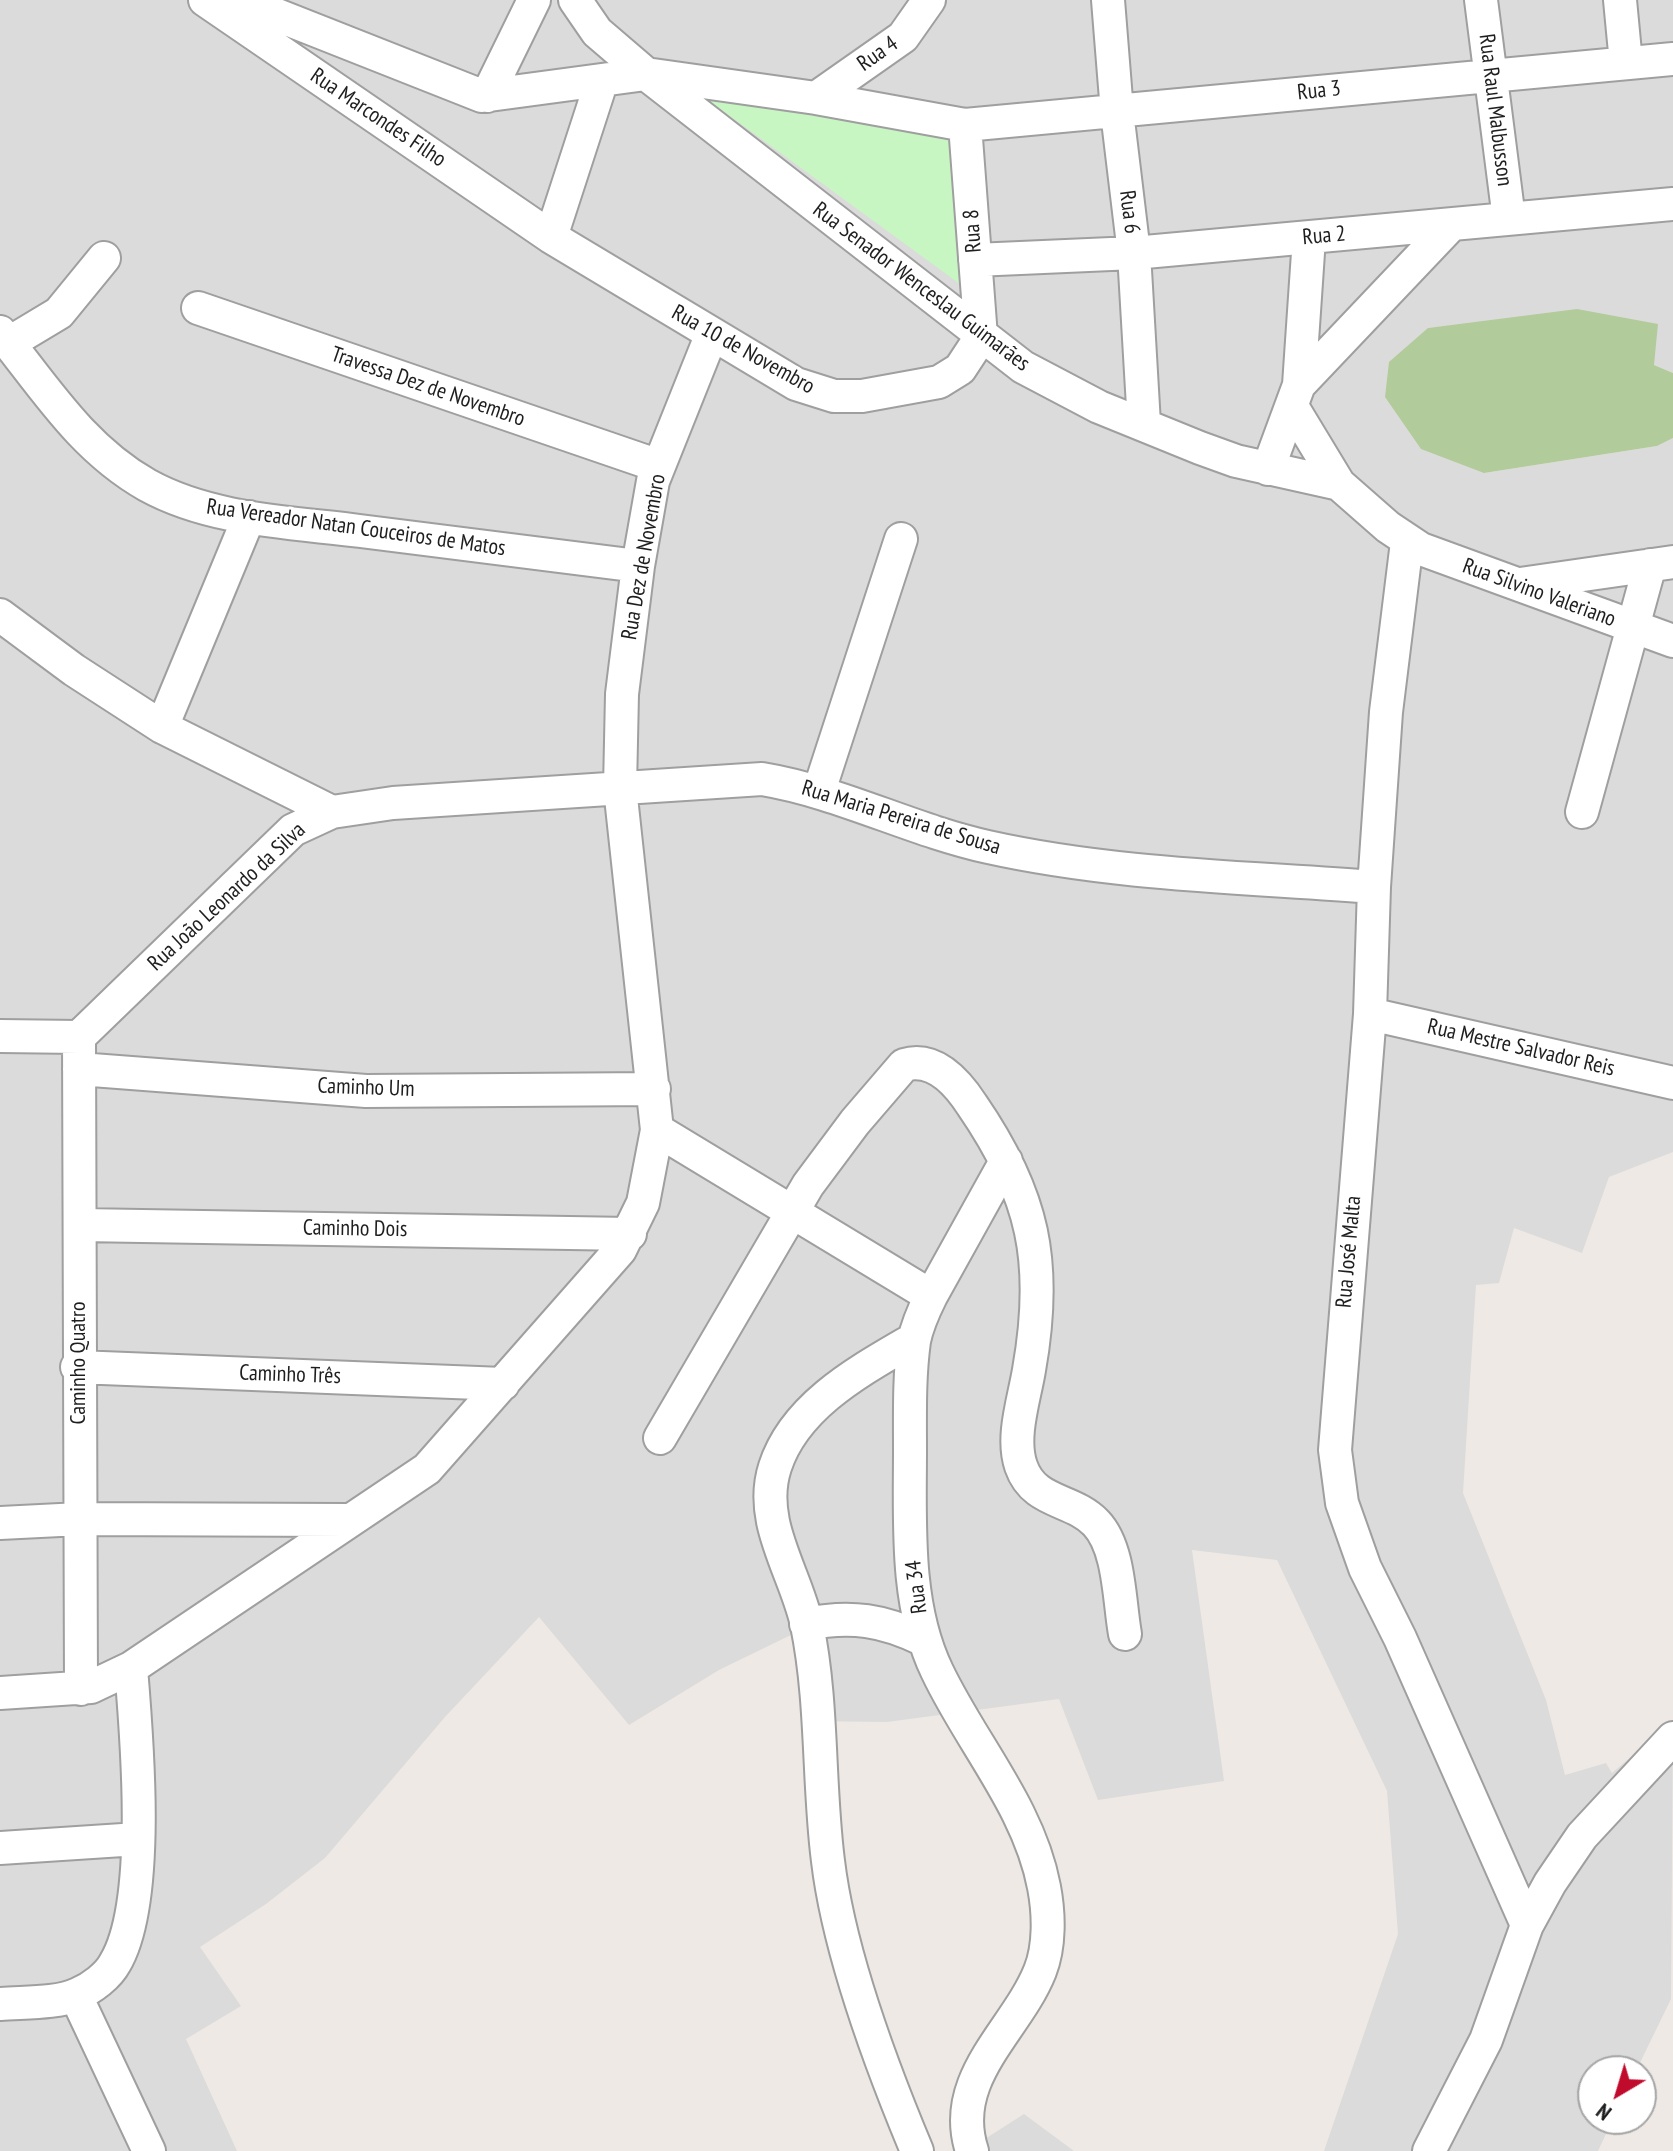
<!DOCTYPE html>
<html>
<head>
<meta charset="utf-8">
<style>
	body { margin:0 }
	#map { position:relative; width:1673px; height:2151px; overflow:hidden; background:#eee9e4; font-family:"PT Sans Narrow",sans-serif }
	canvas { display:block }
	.north { position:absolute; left:1577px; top:2055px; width:80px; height:80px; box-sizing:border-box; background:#fff; border:2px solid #a5a5a5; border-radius:50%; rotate:218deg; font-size:22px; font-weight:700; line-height:32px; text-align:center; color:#1e1e1e }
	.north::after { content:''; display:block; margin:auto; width:28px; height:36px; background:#c10b2c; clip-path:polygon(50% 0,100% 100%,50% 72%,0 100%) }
</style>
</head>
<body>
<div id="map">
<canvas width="1673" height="2151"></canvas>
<div class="north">N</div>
</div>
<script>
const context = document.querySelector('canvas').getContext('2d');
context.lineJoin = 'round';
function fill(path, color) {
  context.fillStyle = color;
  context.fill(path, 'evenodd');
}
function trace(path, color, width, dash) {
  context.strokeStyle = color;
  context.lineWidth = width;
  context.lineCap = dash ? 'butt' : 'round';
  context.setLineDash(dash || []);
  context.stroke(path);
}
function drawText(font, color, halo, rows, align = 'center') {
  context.font = font + ' "PT Sans Narrow",sans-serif';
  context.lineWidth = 6;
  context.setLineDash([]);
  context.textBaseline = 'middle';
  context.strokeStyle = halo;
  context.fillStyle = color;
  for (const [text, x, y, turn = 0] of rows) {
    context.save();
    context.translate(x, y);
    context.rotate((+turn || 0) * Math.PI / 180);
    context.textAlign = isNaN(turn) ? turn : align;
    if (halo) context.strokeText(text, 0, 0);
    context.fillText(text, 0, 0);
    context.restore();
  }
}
const residential = new Path2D(`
	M 0,0 L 1673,0 L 1673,373 L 1654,365 L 1488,322 L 1428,328 L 1484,473 L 1657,446 L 1673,438 L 1673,1152 L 1609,1177 L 1582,1253 L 1514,1228 L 1499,1283 L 1476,1285 L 1463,1493 L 1546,1700 L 1565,1775 L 1606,1763 L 1612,1773 L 1673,1721 L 1671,1999 L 1636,2071 L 1593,2071 L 1593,2119 L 1613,2119 L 1598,2151 L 1324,2151 L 1398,1934 L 1387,1791 L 1277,1560 L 1192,1550 L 1224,1781 L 1098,1800 L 1059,1699 L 887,1722 L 808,1721 L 795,1633 L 719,1670 L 629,1725 L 539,1617 L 445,1717 L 325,1858 L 266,1904 L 200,1947 L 241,2006 L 186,2039 L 237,2151 L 0,2151 Z
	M 1024,2114 L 1074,2151 L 966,2151 Z`);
const forest = new Path2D(`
	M 1577,309 L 1658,324 L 1654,365 L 1673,373 L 1673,438 L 1657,446 L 1484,473 L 1421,449 L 1385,397 L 1389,362 L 1428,328 Z`);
const park = new Path2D(`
	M 708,100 L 952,136 L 964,287 Z`);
const minor = new Path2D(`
	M 205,0 L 551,237 L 796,384 L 834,396 L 862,396 L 939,382 L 960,369 L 981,337
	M 239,0 L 482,96 L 646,74 L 1023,367 L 1099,407 L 1200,448 L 1236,461 L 1339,484 L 1388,527 L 1421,549 L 1673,641
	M 575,0 L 597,32 L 646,74 L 816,98 L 965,125 L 1673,59
	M 1108,0 L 1117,112 L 1134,253 L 1144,424
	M 1481,0 L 1509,219
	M 1620,0 L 1626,63
	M 487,96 L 534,0
	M 816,98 L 903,37 L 929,0
	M 965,125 L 981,337
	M 551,237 L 602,80
	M 975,260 L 1134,253 L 1673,204
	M 198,308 L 659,466
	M 0,332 C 45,388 82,448 147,485 C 210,520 289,522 360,531 C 452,542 545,554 638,566
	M 9,343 L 59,313 L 104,258
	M 1299,385 L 1450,226
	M 1293,408 L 1339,484
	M 1268,469 L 1299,385 L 1309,238
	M 1407,542 L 1386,712 L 1374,887 L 1370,1014 L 1335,1450 L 1342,1503 L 1365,1568 L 1400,1638 L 1527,1925
	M 1520,584 L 1673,562
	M 0,615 L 74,670 L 162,727 L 332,812
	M 162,727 L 249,517
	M 819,791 L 901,539
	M 1582,812 L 1650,565
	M 1370,1014 L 1673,1083
	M 0,1036 L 79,1037 L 293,830 L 332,812 L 393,803 L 762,779 C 840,792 911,830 988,847 C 1114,875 1246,877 1374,887
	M 79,1037 L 81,1689
	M 79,1069 L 366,1091 L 654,1089
	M 657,1130 L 931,1296 C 924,1310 917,1326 914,1341 C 909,1377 910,1414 910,1450 C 910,1522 905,1605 937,1671 C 971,1743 1029,1807 1044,1887 C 1049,1913 1050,1946 1040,1971 C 1016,2031 948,2078 972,2151
	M 81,1225 L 630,1234
	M 931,1296 L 1006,1161
	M 914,1339 C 861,1370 795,1405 775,1467 C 757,1522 796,1573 807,1625 C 823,1703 818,1783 828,1861 C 839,1953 881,2065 917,2151
	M 77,1367 L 503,1384
	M 660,1438 L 808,1185 L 855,1122 L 904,1065 C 934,1056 957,1082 972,1105 C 1034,1195 1048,1263 1029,1370 C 1024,1400 1011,1437 1021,1466 C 1034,1504 1072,1498 1096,1523 C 1120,1548 1119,1601 1125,1634
	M 0,1523 L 80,1519 L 348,1520
	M 806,1624 C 851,1615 884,1620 924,1640
	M 0,1693 L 91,1687 L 131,1668 L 427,1469 L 620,1250 L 643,1203 L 657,1130 L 620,788 L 622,694 L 638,566 L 653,481 L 711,336
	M 0,1848 L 138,1839
	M 76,1996 L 149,2151
	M 0,2004 C 23,2002 57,2004 78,1994 C 92,1988 108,1976 115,1963 C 151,1903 137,1739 131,1668
	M 1429,2151 L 1486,2040 L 1527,1925 L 1550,1883 L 1582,1836 L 1673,1738`);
const streetNames = [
	["Rua 4",878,54,-35],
	["Rua 3",1319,91,-6],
	["Rua Raul Malbusson",1495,110,83],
	["Rua Marcondes Filho",378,118,34],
	["Rua 6",1129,212,83],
	["Rua 8",973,231,-94],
	["Rua 2",1324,236,-5],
	["Rua Senador Wenceslau Guimarães",921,287,37],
	["Rua 10 de Novembro",743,350,29],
	["Travessa Dez de Novembro",428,387,19],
	["Rua Vereador Natan Couceiros de Matos",356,528,8],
	["Rua Dez de Novembro",644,557,-80],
	["Rua Silvino Valeriano",1539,593,20],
	["Rua Maria Pereira de Sousa",901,818,17],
	["Rua João Leonardo da Silva",227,897,-43],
	["Rua Mestre Salvador Reis",1521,1048,13],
	["Caminho Um",366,1088,2],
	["Caminho Dois",355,1229,1],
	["Rua José Malta",1349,1252,-85],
	["Caminho Quatro",79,1363,-90],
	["Caminho Três",290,1375,2],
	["Rua 34",917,1587,-97]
];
fill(residential, '#dcdbdb');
fill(forest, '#b2cb9b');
fill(park, '#c8f6c3');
trace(minor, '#9f9f9f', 36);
trace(minor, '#fff', 32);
drawText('22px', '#1e1e1e', '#fff', streetNames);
</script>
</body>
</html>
